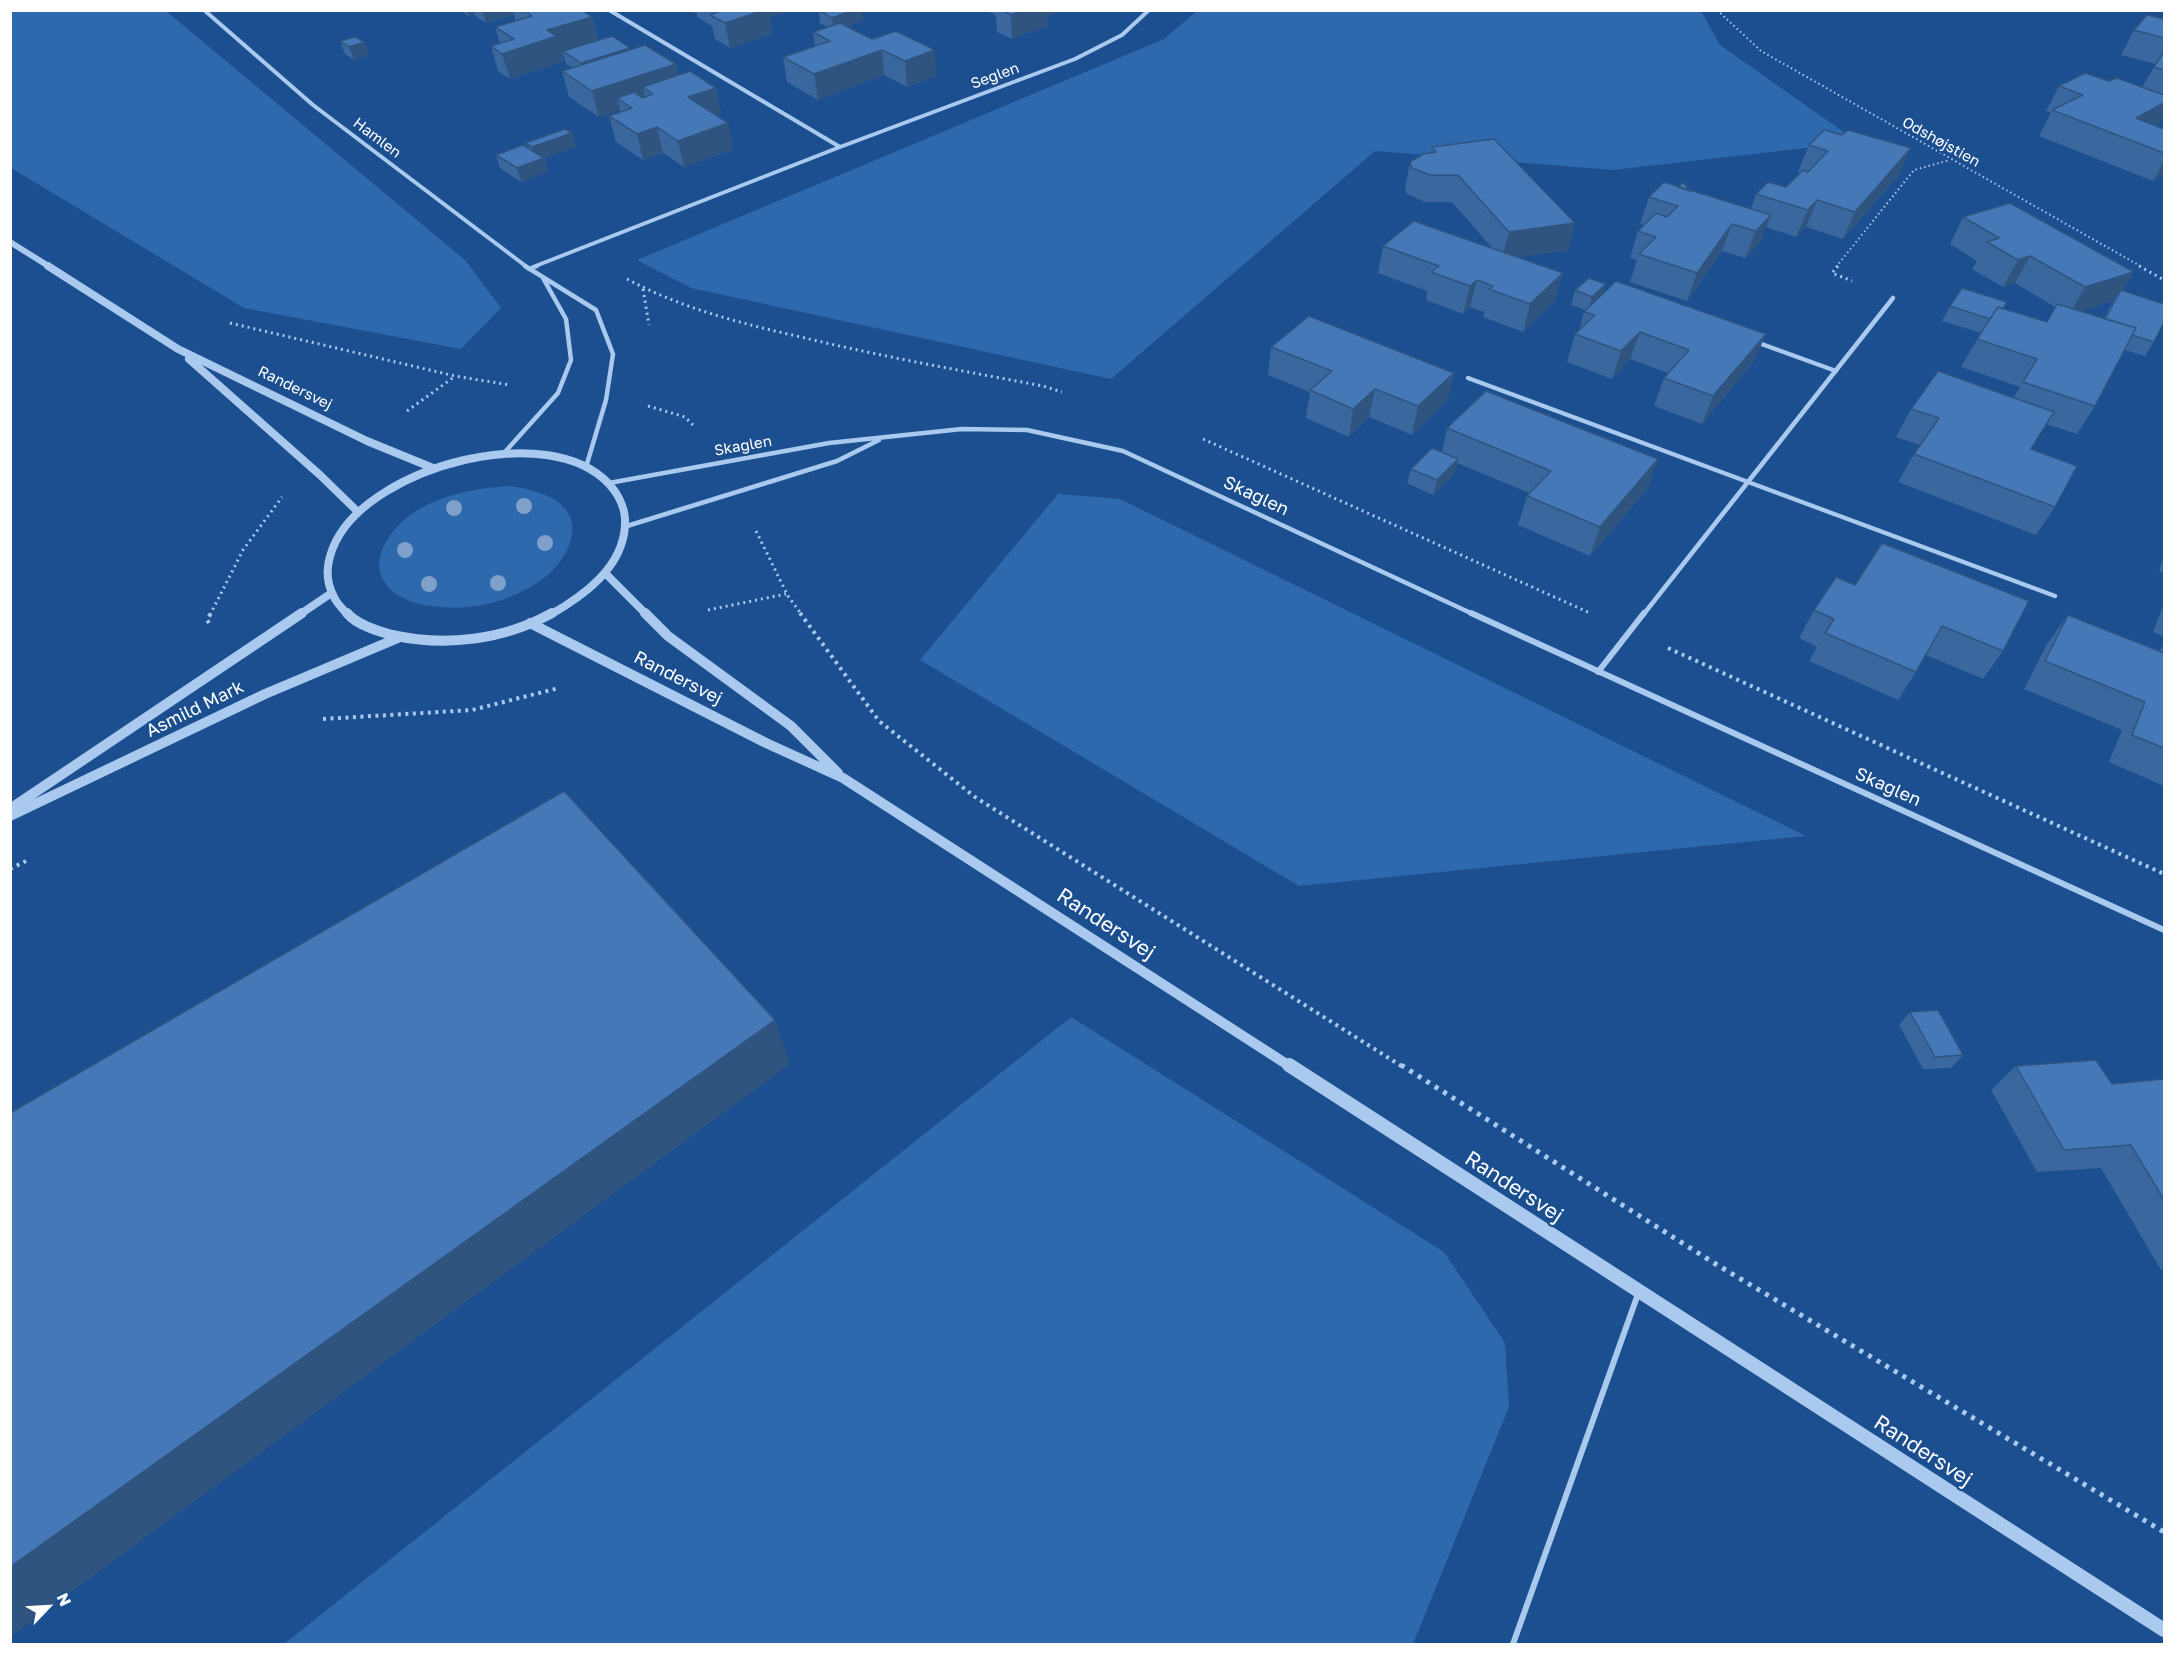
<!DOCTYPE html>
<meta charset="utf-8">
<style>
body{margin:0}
#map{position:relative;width:2175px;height:1655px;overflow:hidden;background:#1b4f8f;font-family:"Golos Text",sans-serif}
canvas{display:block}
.frame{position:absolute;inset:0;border:12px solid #fff;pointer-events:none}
.north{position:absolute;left:18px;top:1577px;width:60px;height:60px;-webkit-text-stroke:4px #1b4f8f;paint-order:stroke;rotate:65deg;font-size:16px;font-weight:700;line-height:24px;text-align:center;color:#fff}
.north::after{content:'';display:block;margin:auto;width:21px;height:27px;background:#fff;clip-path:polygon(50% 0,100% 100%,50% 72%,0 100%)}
</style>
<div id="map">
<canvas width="2175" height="1655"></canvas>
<div class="frame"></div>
<div class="north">N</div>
</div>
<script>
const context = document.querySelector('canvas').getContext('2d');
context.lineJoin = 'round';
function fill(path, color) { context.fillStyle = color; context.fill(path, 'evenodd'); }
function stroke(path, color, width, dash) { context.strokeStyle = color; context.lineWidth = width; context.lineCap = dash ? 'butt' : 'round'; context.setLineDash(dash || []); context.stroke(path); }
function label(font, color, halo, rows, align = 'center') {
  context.font = font + ' "Golos Text",sans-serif'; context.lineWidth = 4.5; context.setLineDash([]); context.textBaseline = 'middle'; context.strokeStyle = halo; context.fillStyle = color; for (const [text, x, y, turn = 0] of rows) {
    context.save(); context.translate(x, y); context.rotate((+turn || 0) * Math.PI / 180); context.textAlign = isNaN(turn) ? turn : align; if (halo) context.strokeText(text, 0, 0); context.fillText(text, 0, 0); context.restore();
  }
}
fill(new Path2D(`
 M10 11H166L465 260 501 308 461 349 244 308 11 168Z
 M1197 11H1701L1720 45 1858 142 1613 170 1375 151 1111 379 691 288 637 260 1164 39Z
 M511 486C527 489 544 492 558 502 587 524 567 560 544 578 517 599 475 611 441 607 427 606 411 604 398 595 357 568 392 523 423 507 451 492 480 488 511 486Z
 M1058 494 1120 499 1806 836 1299 886 920 660Z
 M1071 1017 1444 1252 1505 1343 1509 1407 1413 1644H284Z`), '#2e69ad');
stroke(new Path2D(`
 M1717 10 1761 51 2142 267
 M1836 267 1914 170 1950 160`), '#a9c9ee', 2, [1.5, 3]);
stroke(new Path2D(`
 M1838 266 1832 273 1852 281
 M2139 266 2164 280
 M627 279C683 309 743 324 805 338 884 357 963 371 1043 386L1062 392
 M643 289 649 325
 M230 323 455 376 510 385
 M648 406 685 417 693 425
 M407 411 454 377
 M1203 439 1590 613
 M756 531 788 596 802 615
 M708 610 786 594
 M210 615 243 550 282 497`), '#a9c9ee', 3, [2, 4]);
stroke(new Path2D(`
 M800 613 879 721 975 797 1403 1067
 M209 623 207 620 211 613
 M1668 648 2164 874
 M323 719 472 710 559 688
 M10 869 30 859`), '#a9c9ee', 4, [3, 4.5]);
stroke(new Path2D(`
 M1401 1065 1714 1263 2164 1532`), '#a9c9ee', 5, [4, 6]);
stroke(new Path2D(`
 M1513 1644 1638 1294`), '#a9c9ee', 6);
stroke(new Path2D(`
 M204 10 313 105 527 267
 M609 10 840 147
 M533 267 840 147 1075 59 1122 35 1149 10`), '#a9c9ee', 4);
stroke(new Path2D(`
 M525 266 596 310 613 354 606 400 586 467
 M529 269 537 266
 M1756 342 1836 371
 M1468 378 2055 596
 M504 453 558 393 571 360 566 319 543 278
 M609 483 829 443 962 429 1027 430 1123 451 1475 615
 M627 526 837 461 879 440
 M1643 615 1893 298`), '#a9c9ee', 4.5);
stroke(new Path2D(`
 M1471 613 2164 930
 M1598 672 1644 613`), '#a9c9ee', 6);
stroke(new Path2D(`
 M10 242 50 267`), '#a9c9ee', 6);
stroke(new Path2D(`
 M48 266 178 349 367 441 433 468
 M189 359 320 475 357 511
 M605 573 647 615
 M299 615 330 594
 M348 615C343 609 337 604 334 597 324 579 327 559 336 541 374 466 549 419 609 484 619 495 626 510 625 525 623 568 583 596 550 615`), '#a9c9ee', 8);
stroke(new Path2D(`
 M347 613C357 625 377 631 392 635 445 647 504 640 552 613
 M645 613 668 636 791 726 838 773
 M530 623 766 743 843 778 1291 1067
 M10 809 302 613
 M10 816 265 694 398 638`), '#a9c9ee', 10);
stroke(new Path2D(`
 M1289 1065 2164 1630`), '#a9c9ee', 14);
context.fillStyle = '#7ea0ca';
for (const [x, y] of [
 [524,506],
 [454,508],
 [545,543],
 [405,550],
 [498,583],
 [429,584]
]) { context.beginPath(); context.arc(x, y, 8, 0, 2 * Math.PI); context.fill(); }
fill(new Path2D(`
 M460 10H582L592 17 598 40 676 64 678 75 716 88 721 113 716 115 734 149 684 167 663 153 643 160 616 142 609 116 620 112V110L599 117 569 97 562 71 572 68 566 64 563 53H562L564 61 510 79 498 71 491 46 500 43 495 27 516 21 514 15 486 23 475 16V14L468 16Z
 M692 10H791L769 18 772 34 730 48 715 39 712 26 697 17V14L692 12Z
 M986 10H1064L1047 16 1048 26 1012 39 997 32 996 16Z
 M819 11 863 21 847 26 937 76 907 87 884 75 818 100 787 82 783 57 815 46 813 32 827 27 820 23Z
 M2164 19V114L2158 124 2156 126 2164 129V174L2153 181 2039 136 2051 113 2046 111 2059 86 2109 81 2142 87 2156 64 2121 55 2134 30Z
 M340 41 365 42 369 55 354 60 345 54Z
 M1824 130 1899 175 1843 239 1806 227 1796 237 1766 227 1760 243 1745 258 1722 251 1687 301 1630 282 1637 260 1630 258 1638 231 1644 225 1640 224 1649 197 1751 209 1756 194 1786 187 1801 173 1798 172 1809 145Z
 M572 133 576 147 544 158 548 171 521 182 500 168 496 155 527 147 525 143Z
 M1432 147 1568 250 1517 257 1555 300 1523 332 1483 317 1484 312 1470 307 1463 314 1426 300 1427 291 1378 273 1383 246 1493 249 1452 202H1425L1407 194 1405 188 1410 162 1431 153Z
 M1963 217 2134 272 2122 291 2154 342 2145 356 2125 350 2095 406 2077 434 2046 424 2031 449 2055 507 2036 535 1898 482 1914 454 1920 445 1896 437 1911 409 2013 398 2020 387 1961 367 1981 333 1942 321 1950 306 2004 309 2047 322 2055 307 2015 283 2003 287 1972 269 1977 261 1950 244ZM2114 300 2104 318 2080 311Z
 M1606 284 1603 294 1766 334 1754 361 1702 424 1654 406 1664 378 1668 373 1630 359 1612 379 1567 362 1575 334 1579 331 1584 312 1586 310 1571 305 1575 290Z
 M1271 347 1454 373 1447 401 1412 435 1369 417 1349 437 1306 418 1310 392 1268 375Z
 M1447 428 1648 488 1590 556 1518 525 1527 496 1529 493 1457 463 1454 474 1433 495 1407 483 1411 469 1442 452Z
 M2164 556V574L2159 571Z
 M1836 577 2003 651 1983 679 1926 655 1916 672 1898 700 1809 661 1817 647 1799 638 1814 610Z
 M2164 603V637L2153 632Z
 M2068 615 2159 651 2164 644V786L2109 762 2122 730 2024 689 2047 644Z
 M1910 1012 1963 1055 1951 1068 1923 1069 1899 1025Z
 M2016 1066 2112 1084 2164 1079V1269L2161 1270 2101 1168 2037 1172 1991 1090Z`), '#3a679d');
fill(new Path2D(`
 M467 10H474L475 14 468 16Z
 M482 10H513L514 15 486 23Z
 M750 10H791L769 18 772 34 730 48 725 23Z
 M854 10H862L863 21 833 30 832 18Z
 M1023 10H1064L1047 16 1048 26 1012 39 1011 15Z
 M592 17 599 41 563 51V53H562L564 61 510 79 502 54 547 30Z
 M365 42 369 55 354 60 349 47Z
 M630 48 633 61 584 76 581 63Z
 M882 50 884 75 818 100 814 74Z
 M935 50 937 76 907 87 905 61Z
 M676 64 681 89 653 94 643 87 646 101 617 98 620 110 599 117 592 91Z
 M716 88 721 113 693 123 688 97Z
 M2164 103V114L2158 124 2130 140 2136 118Z
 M728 123 734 149 684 167 678 141Z
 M657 127 663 153 643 160 637 134Z
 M572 133 576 147 544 158 548 171 521 182 517 168 536 161 532 147Z
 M1911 148 1899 175 1843 239 1855 212Z
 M2164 161V174L2153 181Z
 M1817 200 1806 227 1796 237 1808 210Z
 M1771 215 1760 243 1745 258 1756 231Z
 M1575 223 1568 250 1502 259 1509 232Z
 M1732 224 1722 251 1687 301 1697 273Z
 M2030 256 2015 283 2003 287 2018 260Z
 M2134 272 2117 299 2121 290 2114 300 2069 315 2085 287Z
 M1563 273 1555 300 1523 332 1530 304Z
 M1477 280 1470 307 1463 314 1470 286Z
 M1606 284 1602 298 1588 311 1592 297Z
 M1640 332 1630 359 1612 379 1621 351Z
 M1766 334 1754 361 1702 424 1713 396Z
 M1454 373 1447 401 1412 435 1418 406Z
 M1375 389 1369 417 1349 437 1353 409Z
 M1458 459 1454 474 1433 495 1437 480Z
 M1658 459 1648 488 1590 556 1600 527Z
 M775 1020 790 1064 10 1637V1567Z`), '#305480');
const building = new Path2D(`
 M524 10H582L592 17 547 30 557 36 502 54 491 46 514 39 495 27 532 16Z
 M764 10 725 23 710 15 723 10Z
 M819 10H854L832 18Z
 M1002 10H1023L1011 15Z
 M2147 15 2164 19V38L2134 30Z
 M840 23 872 39 896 31 935 50 905 61 882 50 814 74 783 57 830 41 813 32Z
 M612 36 630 48 581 63 563 51Z
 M355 37 365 42 349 47 340 41Z
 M645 45 676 64 592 91 562 71Z
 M2164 52V70L2154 67Z
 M690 71 716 88 688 97 728 123 678 141 657 127 637 134 609 116 632 108 617 98 634 92 642 98 653 94 643 87Z
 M2085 73 2109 81 2117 78 2164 95V103L2136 118 2164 129V153L2052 110 2083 95 2059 86Z
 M565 129 572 133 532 147 525 143Z
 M1824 130 1842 135 1848 130 1911 148 1855 212 1817 200 1808 210 1756 194 1768 182 1786 187 1803 170 1808 172 1828 151 1809 145Z
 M1494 139 1575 223 1509 232 1458 175H1430L1412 168 1410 162 1423 154 1436 152 1432 147Z
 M523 145 544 158 517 168 496 155Z
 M1664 182 1771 215 1756 231 1732 224 1697 273 1639 254 1656 237 1638 231 1656 213 1667 217 1678 206 1649 197Z
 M1683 182 1690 191 1678 187Z
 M2010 203 2134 272 2085 287 2030 256 2018 260 1987 242 1999 238 1963 217Z
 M1414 221 1563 273 1530 304 1489 289 1493 286 1477 280 1470 286 1431 272 1439 266 1383 246Z
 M1589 278 1606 284 1592 297 1575 290Z
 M1616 281 1766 334 1713 396 1664 378 1689 350 1640 332 1621 351 1575 334 1595 315 1584 312Z
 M1962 288 2007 302 2003 309 1998 307 1990 319 1950 306Z
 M2121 290 2164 304V322L2154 342 2132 335 2136 328 2105 319Z
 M2057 304 2136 328 2095 406 2023 382 2037 359 1977 339 1998 307 2047 322Z
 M1309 316 1454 373 1418 406 1375 389 1353 409 1310 390 1332 371 1271 347Z
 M1938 371 2054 412 2031 449 2077 466 2055 507 1914 454 1939 418 1911 409Z
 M1486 391 1658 459 1600 527 1527 496 1551 471 1447 428Z
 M1432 448 1458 459 1437 480 1411 469Z
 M1882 543 2029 601 2003 651 1942 626 1916 672 1825 633 1834 619 1814 610 1836 577 1855 585Z
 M2068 615 2164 653V748L2132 735 2145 702 2045 661Z
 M564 791 775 1020 10 1567V1113Z
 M1938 1010 1963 1055 1935 1057 1910 1012Z
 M2096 1060 2112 1084 2164 1079V1200L2131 1145 2064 1150 2016 1066Z`);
fill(building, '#4478b7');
stroke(building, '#305480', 1.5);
label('15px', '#fff', '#1b4f8f', [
 ["Seglen",995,76,-20],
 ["Hamlen",377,138,37],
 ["Odshøjstien",1941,142,29],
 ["Randersvej",295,388,26],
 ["Skaglen",743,446,-10]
]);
label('18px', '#fff', '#1b4f8f', [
 ["Skaglen",1256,496,25],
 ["Randersvej",678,678,27],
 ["Asmild Mark",195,709,-26],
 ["Skaglen",1888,787,24]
]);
label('21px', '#fff', '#1b4f8f', [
 ["Randersvej",1106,924,33],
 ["Randersvej",1514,1187,33],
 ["Randersvej",1923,1451,33]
]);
</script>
